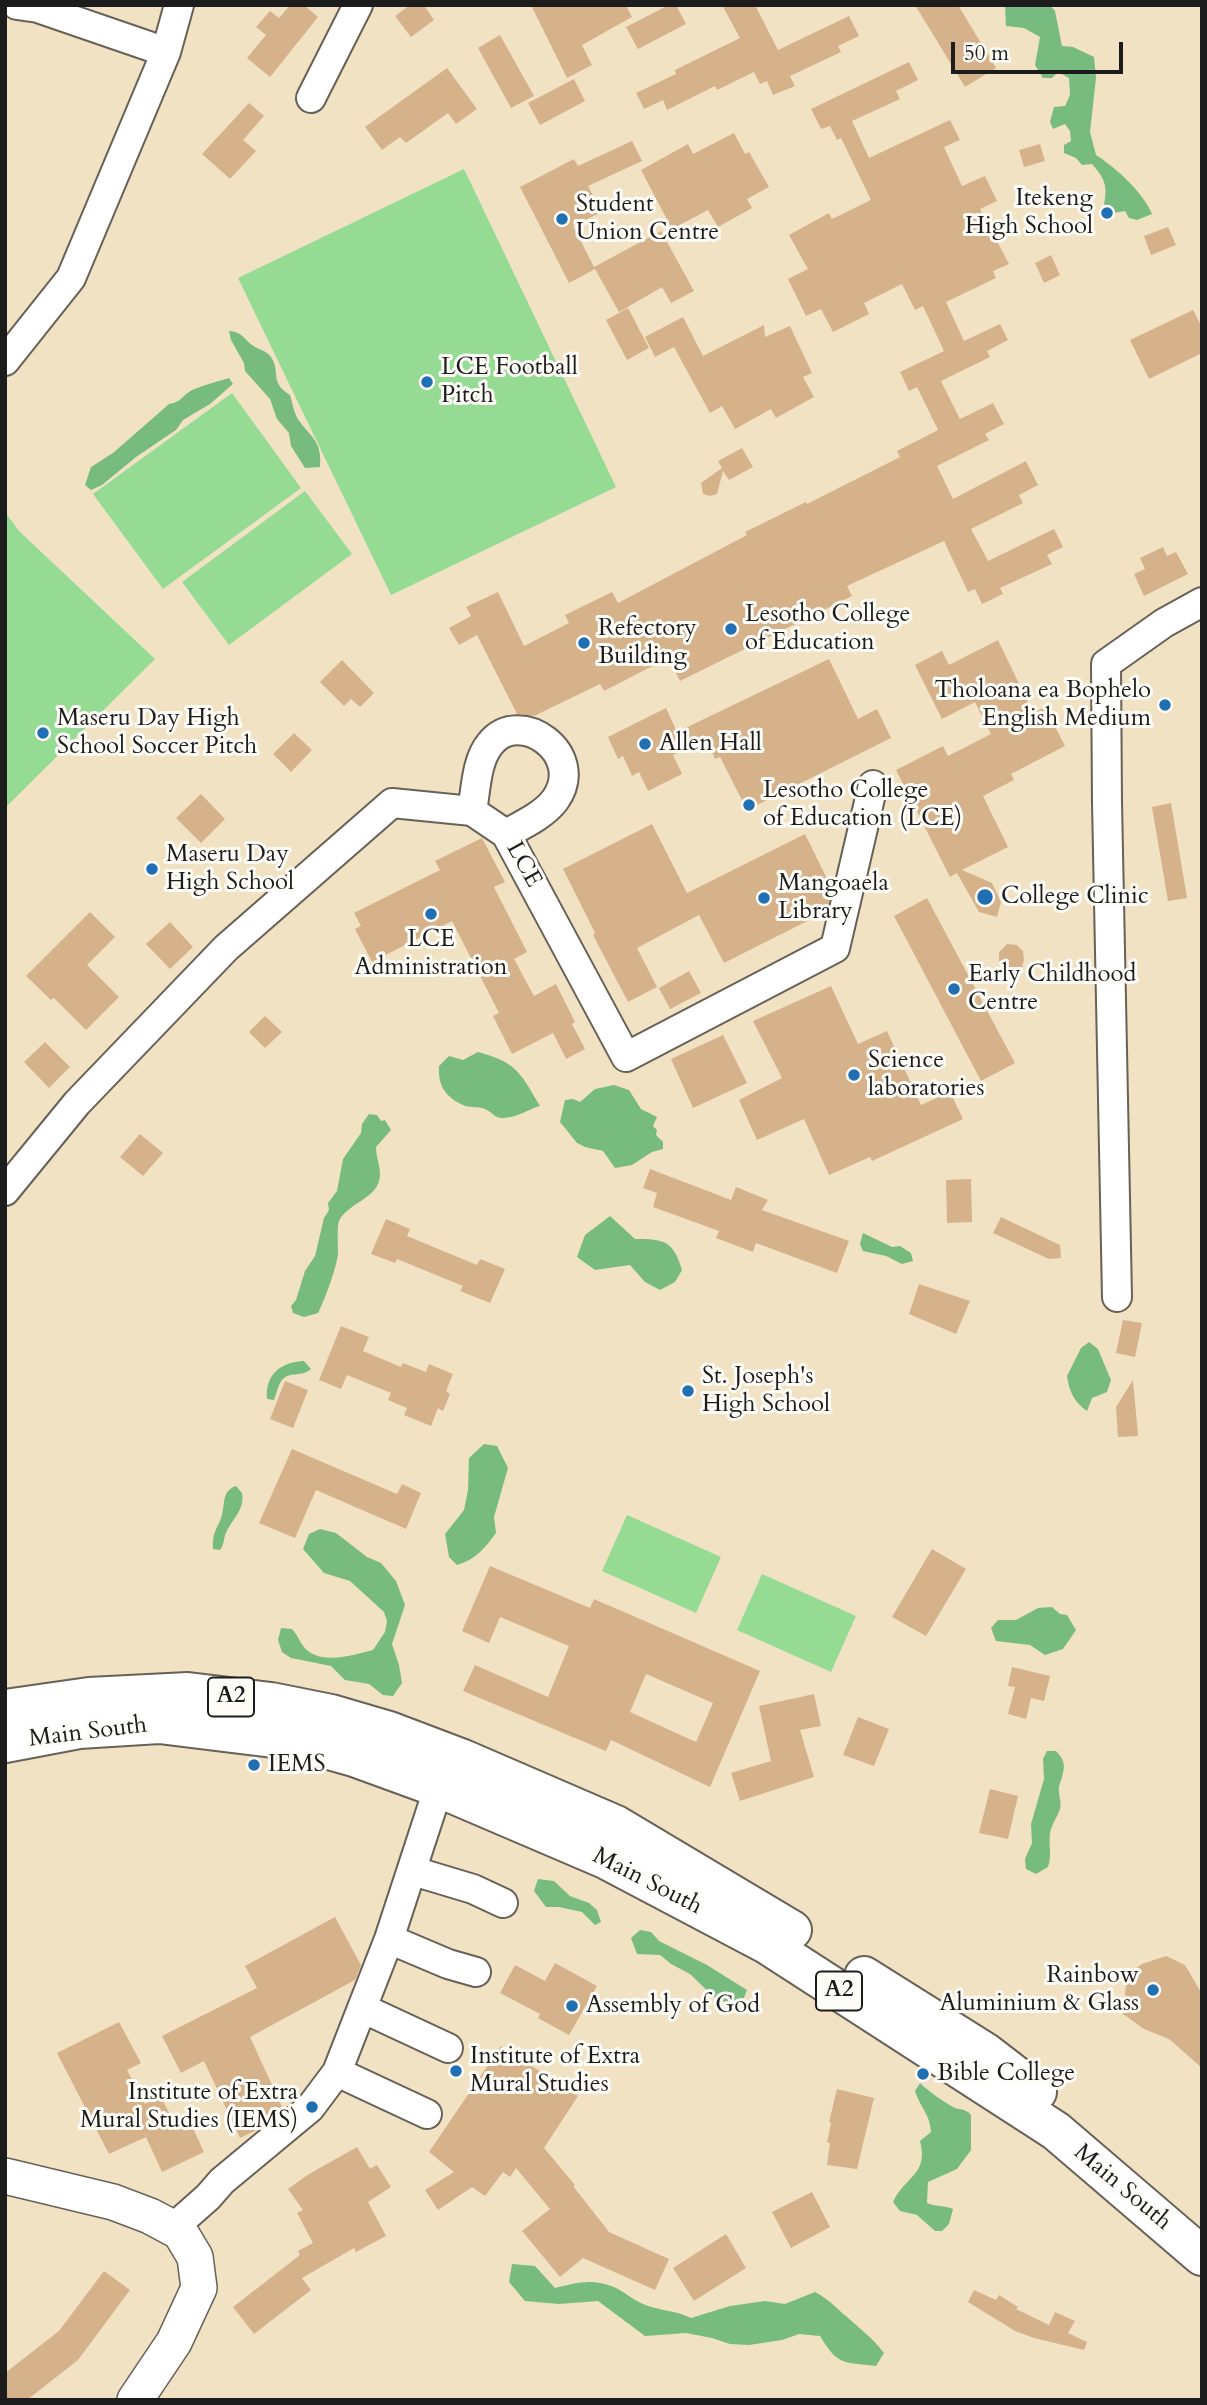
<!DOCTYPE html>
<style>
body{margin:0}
#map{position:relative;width:1207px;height:2405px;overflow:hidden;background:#f1e2c4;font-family:Cardo,serif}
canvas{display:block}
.frame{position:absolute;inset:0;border:7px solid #1c1c1c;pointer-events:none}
.scale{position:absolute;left:951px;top:42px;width:172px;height:32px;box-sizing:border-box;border:4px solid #1c1c1c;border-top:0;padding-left:9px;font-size:21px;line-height:24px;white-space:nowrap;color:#1c1c1c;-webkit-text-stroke:5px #fdfcf7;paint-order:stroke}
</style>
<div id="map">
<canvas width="1207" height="2405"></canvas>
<div class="frame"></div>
<div class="scale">50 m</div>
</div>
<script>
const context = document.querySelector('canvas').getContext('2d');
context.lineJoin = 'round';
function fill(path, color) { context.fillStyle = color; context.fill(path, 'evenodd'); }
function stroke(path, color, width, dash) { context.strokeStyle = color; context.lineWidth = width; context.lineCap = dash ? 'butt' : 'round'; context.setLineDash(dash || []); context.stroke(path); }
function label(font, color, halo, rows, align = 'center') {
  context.font = font + ' Cardo,serif'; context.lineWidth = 6; context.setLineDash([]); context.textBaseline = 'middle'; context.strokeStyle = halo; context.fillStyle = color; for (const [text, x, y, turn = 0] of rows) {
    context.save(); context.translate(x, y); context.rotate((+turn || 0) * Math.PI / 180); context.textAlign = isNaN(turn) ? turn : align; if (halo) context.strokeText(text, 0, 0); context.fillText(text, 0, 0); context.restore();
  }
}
fill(new Path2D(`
 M464 169 616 487 391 595 238 278Z
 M232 393 301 488 163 589 93 494Z
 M305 491 352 554 229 645 182 582Z
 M5 512 19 531 155 659 5 808Z
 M627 1515 721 1557 696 1613 602 1571Z
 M762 1574 856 1616 831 1672 737 1630Z`), '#96db94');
fill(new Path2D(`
 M1005 5H1050L1055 11 1062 46 1073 47 1094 57 1096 78 1090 132 1096 155C1116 168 1143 192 1152 214L1137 220 1129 218 1125 211 1113 213 1104 204C1108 185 1104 178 1092 164L1082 165 1076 158 1064 153V145L1071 141 1070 131 1065 124 1053 129 1050 122 1054 107 1065 106 1070 95 1069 78 1058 72 1052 78H1043L1035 65 1040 37 1024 28 1006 26Z
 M229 331C242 332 243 338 252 345 259 350 266 350 271 357 281 372 269 382 290 395 293 404 294 415 300 422 313 439 322 442 320 467L305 468 291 446 289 433 277 419 270 399 245 371 244 363 231 340Z
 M229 378 233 384 210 404 183 420 176 430 136 457 102 485 91 490 85 485 91 467 113 453 169 404C182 401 179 399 189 392 193 388 223 380 229 378Z
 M478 1052C517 1062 521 1074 540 1106 526 1110 519 1117 504 1118 495 1119 492 1112 485 1109 478 1106 469 1108 463 1105 444 1096 438 1085 439 1066L449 1056 463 1060Z
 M614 1085 629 1090 641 1109 657 1117 653 1126 657 1130 656 1135 663 1142V1149L652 1152 632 1165 615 1168 603 1151 585 1147 577 1143 560 1122 565 1100 573 1099 580 1102 595 1089Z
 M369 1114 377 1115 381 1121 385 1120 391 1130 376 1147C376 1157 380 1165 380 1174 380 1199 348 1202 339 1221 337 1225 338 1246 338 1252 338 1264 324 1302 318 1313L304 1317 293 1313 291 1306 296 1300 305 1271 315 1256 324 1218 329 1210 328 1203 337 1191 343 1159 361 1133 362 1124Z
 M610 1216 635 1239C664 1239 673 1240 682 1270L675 1282 660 1290 645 1282 630 1265 595 1270 577 1257 585 1235Z
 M863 1233 892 1247 900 1246 911 1253 913 1261 902 1264 886 1256 863 1251 860 1244Z
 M1089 1342 1098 1349 1108 1373 1111 1380 1107 1392 1092 1398 1087 1411C1074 1402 1069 1391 1067 1376L1081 1348Z
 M304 1361 311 1369C302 1377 291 1372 284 1378 278 1383 277 1393 274 1400L267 1399C265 1375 280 1362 304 1361Z
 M484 1444 497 1446 508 1468 494 1517 496 1533C485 1548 475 1560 457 1565L449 1557 445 1534 464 1510 468 1490 469 1458Z
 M236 1486 242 1493C245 1510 232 1519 226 1533 223 1539 225 1543 220 1550L213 1549C212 1537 215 1531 220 1521 226 1508 220 1491 236 1486Z
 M320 1529 336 1533 367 1557 381 1563 396 1581 405 1605 392 1644 399 1665 402 1683 393 1696 383 1695 369 1684 345 1680 331 1666 291 1658 282 1652 278 1640 281 1628 292 1629C298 1635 301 1646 308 1651 325 1664 354 1655 373 1650L385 1632 387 1621 384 1612 350 1581 324 1573 303 1549 309 1534Z
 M1052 1607 1060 1614 1067 1615 1076 1630 1063 1649 1045 1655 1030 1645 996 1641 991 1628 998 1620H1016L1038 1608Z
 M1047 1751H1056C1069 1764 1063 1772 1059 1787 1058 1794 1062 1802 1060 1809 1058 1816 1053 1822 1051 1829 1047 1843 1053 1852 1048 1867L1036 1874 1026 1869 1025 1859 1032 1843 1031 1824 1044 1779 1043 1759Z
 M538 1879 554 1881 570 1896 589 1903 597 1910 601 1922 595 1925 582 1912 559 1907H546L534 1891Z
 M640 1930 651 1932 659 1941 707 1965 747 1990 742 2003 725 2002 716 1999 690 1974 671 1964 660 1955 637 1954 631 1938Z
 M920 2083C928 2091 945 2103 955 2108 962 2110 966 2109 971 2115V2150L957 2169 928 2182 927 2203C936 2207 944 2205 953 2209L949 2224 942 2231H935L917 2215 900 2211 893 2202C905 2176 929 2175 920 2141L931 2132C930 2114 921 2109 915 2091Z
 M512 2264 535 2266 555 2288C577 2283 592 2278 614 2287 625 2292 633 2300 643 2304 659 2311 676 2310 691 2318L730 2306 765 2301 785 2304 815 2292C830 2300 835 2307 847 2317 861 2330 872 2337 884 2353L876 2366C843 2362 838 2366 820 2336L799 2334 782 2340 749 2345 730 2344 712 2338 686 2333 645 2336 598 2301 559 2304 525 2301 509 2282Z`), '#78bb7e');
fill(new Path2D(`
 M290 5H304L318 17 270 77 247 58 266 35 256 27 270 11 279 18Z
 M410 5H424L434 20 411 37 395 16Z
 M531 5H626L632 17 582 45 592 65 567 78Z
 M669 5H676L686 24 638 49 626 27Z
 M722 5H755L778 50 849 16 859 36 838 46 841 52 790 76 795 86 773 95 767 81 760 84 754 72 717 90 715 86 667 110 663 100 644 109 636 93 676 74 675 70 740 38Z
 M915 5H958L996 68 965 87Z
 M500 35 534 96 511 108 478 48Z
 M909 62 918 80 896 91 900 99 852 121 869 158 950 120 960 140 944 147 962 186 985 176 997 201 980 209 1009 264 993 271 996 278 946 302 964 341 1000 324 1008 340 987 351 990 357 941 381 960 419 993 403 1004 424 985 434 989 440 937 466 953 499 1026 461 1038 485 1019 495 1023 503 971 529 988 561 1054 529 1063 547 1047 555 1052 564 1000 588 1003 594 982 604 975 589 968 592 944 541 847 586 852 596 680 681 668 658 604 691 600 684 534 716 517 714 477 635 459 645 449 628 471 616 466 607 498 592 524 646 569 623 565 615 612 592 618 603 747 535 745 532 806 502 807 504 900 457 897 451 938 430 917 387 909 391 900 372 944 351 923 306 915 310 902 284 864 303 869 314 833 332 821 309 806 316 788 279 808 269 789 235 829 213 832 219 871 200 841 138 837 140 830 126 821 129 811 109Z
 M447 68 477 109 456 124 448 113 406 143 400 137 382 150 365 127Z
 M574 79 585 101 540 125 528 103Z
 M249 103 264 116 243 140 256 151 230 179 202 154Z
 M734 133 745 154 749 152 769 187 747 199 752 208 718 227 708 210 672 229 641 170 688 144 693 154Z
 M632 141 642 161 588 186 602 212 573 226 594 267 661 231 694 291 671 303 662 287 619 312 595 269 569 283 520 187 574 159 578 166Z
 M1040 144 1045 161 1024 167 1019 150Z
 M1168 227 1176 245 1151 255 1144 236Z
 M1051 255 1060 275 1044 283 1035 263Z
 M628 308 649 348 627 360 606 320Z
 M1193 310 1202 327V353L1149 379 1130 340Z
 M683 317 703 356 764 325 765 337 790 326 812 373 803 377 814 397 776 418 771 409 735 429 722 406 710 413 674 347 655 357 645 337Z
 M742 448 753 467 729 480 723 471 717 494 710 496 703 494 701 483 722 468 718 461Z
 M1163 547 1167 556 1176 552 1188 574 1144 596 1134 574 1145 569 1140 558Z
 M998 640 1033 713 1045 707 1065 746 1011 774 1014 780 983 796 1008 847 962 870 992 883 1001 902 997 917 979 912 957 873 950 877 896 770 943 746 948 756 991 734 975 702 942 719 915 665 942 651 949 665Z
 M829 659 858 719 877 709 891 738 747 810 720 757 715 759 706 739 673 755 682 774 648 791 639 772 632 776 623 756 618 759 608 737 666 708 677 732Z
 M342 660 374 693 360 707 351 699 344 706 320 682Z
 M294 733 312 750 291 772 273 754Z
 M201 794 225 819 201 843 176 818Z
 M1171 803 1187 898 1168 901 1152 807Z
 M652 824 687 893 805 834 832 889 827 911 724 963 699 915 637 948 657 987 628 1002 593 935 595 933 563 869Z
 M482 838 505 882 494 887 527 952 514 959 534 996 556 984 575 1022 572 1024 585 1049 566 1059 553 1033 512 1054 493 1016 499 1013 452 921 372 962 355 929 361 926 354 913 440 870 435 861Z
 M927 898 1015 1063 981 1081 894 916Z
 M90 912 115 937 87 965 119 997 86 1030 54 998 51 1000 26 976Z
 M170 922 193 947 170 969 146 944Z
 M1007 944 1017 945 1023 951 1024 960 1020 974 1005 968 999 961V952Z
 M689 971 701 993 670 1009 659 988Z
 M831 986 858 1044 887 1031 921 1105 950 1092 963 1119 872 1161 870 1157 829 1175 804 1119 757 1140 739 1100 782 1078 753 1021Z
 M265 1016 282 1032 265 1048 249 1032Z
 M723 1035 747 1083 693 1108 671 1059Z
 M45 1042 70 1067 49 1088 24 1062Z
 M140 1134 163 1153 143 1176 120 1157Z
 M650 1169 731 1200 736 1187 768 1200 762 1210 849 1241 837 1273 756 1243 753 1252 716 1238 719 1231 653 1207 657 1193 643 1188Z
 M971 1179 972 1222 947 1223 946 1180Z
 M1001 1217 1060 1245 1061 1258 1049 1259 993 1233Z
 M386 1219 410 1229 407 1236 477 1265 480 1259 505 1269 490 1303 460 1291 463 1286 397 1259 395 1263 371 1254Z
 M919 1284 970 1301 956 1334 909 1314Z
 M1123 1320 1142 1323 1135 1357 1116 1353Z
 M341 1326 369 1337 363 1351 401 1367 403 1363 426 1372 429 1364 453 1374 446 1391 450 1394 443 1411 438 1408 431 1426 404 1415 407 1408 388 1400 391 1393 347 1375 341 1389 319 1380Z
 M1133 1380 1138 1436 1118 1437 1116 1407Z
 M285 1381 308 1390 293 1428 270 1419Z
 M292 1449 397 1494 402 1484 421 1493 406 1529 316 1490 295 1538 259 1523Z
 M932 1549 966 1569 926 1636 892 1617Z
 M490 1566 590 1608 594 1599 760 1671 710 1787 611 1740 606 1751 463 1691 475 1665 548 1697 569 1646 500 1617 489 1643 462 1631ZM646 1674 713 1703 696 1742 630 1712Z
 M1012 1667 1050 1676 1044 1701 1031 1698 1026 1719 1008 1714 1015 1687 1008 1686Z
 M814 1694 821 1726 800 1730 814 1777 740 1801 731 1773 771 1761 759 1706Z
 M858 1717 889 1729 874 1766 843 1755Z
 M990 1789 1018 1796 1008 1839 979 1833Z
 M335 1917 361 1965 355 1980 250 2037 283 2109 257 2130 240 2138 204 2061 181 2073 162 2036 257 1988 245 1966Z
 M1166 1956 1185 1965 1202 1994V2068L1169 2039 1144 2029 1123 2014 1127 1975 1142 1964Z
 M555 1963 597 1986 569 2035 538 2018 540 2014 500 1993 515 1965 545 1981Z
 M119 2022 141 2063 127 2070 145 2104 160 2096 179 2130 191 2124 204 2152 162 2172 146 2137 109 2154 57 2053Z
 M501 2046 578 2096 544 2148 575 2185 573 2186 609 2232 669 2259 655 2290 583 2258 560 2277 522 2231 550 2209 516 2168 510 2177 503 2172 485 2196 472 2187 438 2210 425 2190 454 2172 429 2152Z
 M837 2089 874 2098 857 2169 827 2165 830 2143H827L831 2123 829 2122Z
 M357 2147 370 2169 377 2165 391 2187 368 2202 386 2236 356 2252 354 2248 302 2278 311 2290 254 2334 233 2307 300 2255 298 2251 313 2243 297 2213 303 2210 288 2189 309 2174Z
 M812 2192 830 2227 791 2248 772 2212Z
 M726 2234 746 2268 694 2301 673 2268Z
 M104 2271 130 2290 78 2360 27 2400H5V2373L59 2331Z
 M974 2290 996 2300 999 2295 1018 2307 1016 2309 1049 2325 1055 2312 1075 2321 1068 2333 1087 2342 1084 2350 1034 2338 1015 2331 968 2302Z`), '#d6b28b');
const minor = new Path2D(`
 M17 5 38 8 166 52
 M311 98 358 5
 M5 361 71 278 166 52 179 5
 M472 811C476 790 476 761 490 744 519 706 588 754 555 800 544 815 522 825 506 834
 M5 1191 77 1103 226 948 392 803 472 811 506 834 626 1057 835 948 873 785
 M1117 1297 1107 802 1106 664 1164 623 1202 602
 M413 1871 473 1889 503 1903
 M389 1939 448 1964 476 1972
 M362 2008 448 2048
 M337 2072 427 2114
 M173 2228 208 2197 222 2181 310 2108 337 2072 389 1939 444 1771`);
const major = new Path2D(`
 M5 2176 113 2202 150 2216 180 2232 195 2257 199 2288 174 2342 135 2400`);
const highway = new Path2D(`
 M5 1709 89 1697 188 1692 271 1702 331 1714 389 1731 463 1759 616 1825 792 1930
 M5 1743 79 1729 159 1724 297 1741 354 1757 439 1788 605 1859 768 1945 1056 2131 1202 2256
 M864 1976 985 2052 1037 2092`);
stroke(minor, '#676157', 32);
stroke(major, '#676157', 38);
stroke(highway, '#676157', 42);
stroke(minor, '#fff', 28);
stroke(major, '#fff', 35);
stroke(highway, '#fff', 38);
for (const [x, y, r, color] of [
 [1107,213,7,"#1f6fb2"],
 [562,219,7,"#1f6fb2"],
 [427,382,7,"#1f6fb2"],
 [731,629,7,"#1f6fb2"],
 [584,643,7,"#1f6fb2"],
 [1165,705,7,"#1f6fb2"],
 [43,733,7,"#1f6fb2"],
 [645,744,7,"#1f6fb2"],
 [749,805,7,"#1f6fb2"],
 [152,869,7,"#1f6fb2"],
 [985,897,9,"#1f6fb2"],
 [764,898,7,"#1f6fb2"],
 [431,914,7,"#1f6fb2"],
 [954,989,7,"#1f6fb2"],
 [854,1075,7,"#1f6fb2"],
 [688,1391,7,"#1f6fb2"],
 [254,1765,7,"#1f6fb2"],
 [1153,1990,7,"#1f6fb2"],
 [572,2006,7,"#1f6fb2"],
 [456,2071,7,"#1f6fb2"],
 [923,2074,7,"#1f6fb2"],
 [312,2107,7,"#1f6fb2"]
]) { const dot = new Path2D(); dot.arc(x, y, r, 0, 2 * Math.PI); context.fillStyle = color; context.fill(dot); stroke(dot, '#fdfcf7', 2.5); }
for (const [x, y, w] of [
 [231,1697,46],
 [839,1991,46]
]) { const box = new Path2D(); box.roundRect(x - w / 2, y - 19.5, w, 39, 5); context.fillStyle = '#fdfcf7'; context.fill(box); stroke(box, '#1c1c1c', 2); }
label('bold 23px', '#1c1c1c', null, [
 ["A2",231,1697],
 ["A2",839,1991]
]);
label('24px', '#1c1c1c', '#fdfcf7', [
 ["Itekeng",1093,199,"right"],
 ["High School",1093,227,"right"],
 ["Student",576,205],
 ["Union Centre",576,233],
 ["LCE Football",441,368],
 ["Pitch",441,396],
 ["Lesotho College",745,615],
 ["of Education",745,643],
 ["Refectory",598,629],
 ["Building",598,657],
 ["Tholoana ea Bophelo",1151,691,"right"],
 ["English Medium",1151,719,"right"],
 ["Maseru Day High",57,719],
 ["School Soccer Pitch",57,747],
 ["Allen Hall",659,744],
 ["Lesotho College",763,791],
 ["of Education (LCE)",763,819],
 ["Maseru Day",166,855],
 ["High School",166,883],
 ["Mangoaela",778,884],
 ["Library",778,912],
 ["College Clinic",1001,897],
 ["LCE",431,940,"center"],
 ["Administration",431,968,"center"],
 ["Early Childhood",968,975],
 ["Centre",968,1003],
 ["Science",868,1061],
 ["laboratories",868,1089],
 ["St. Joseph's",702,1377],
 ["High School",702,1405],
 ["IEMS",268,1765],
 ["Rainbow",1139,1976,"right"],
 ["Aluminium & Glass",1139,2004,"right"],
 ["Assembly of God",586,2006],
 ["Institute of Extra",470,2057],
 ["Mural Studies",470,2085],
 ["Bible College",937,2074],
 ["Institute of Extra",298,2093,"right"],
 ["Mural Studies (IEMS)",298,2121,"right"]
], 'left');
label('24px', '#1c1c1c', '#fdfcf7', [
 ["LCE",523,865,61],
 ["Main South",88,1733,-7],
 ["Main South",647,1882,27],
 ["Main South",1122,2188,40]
]);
</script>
